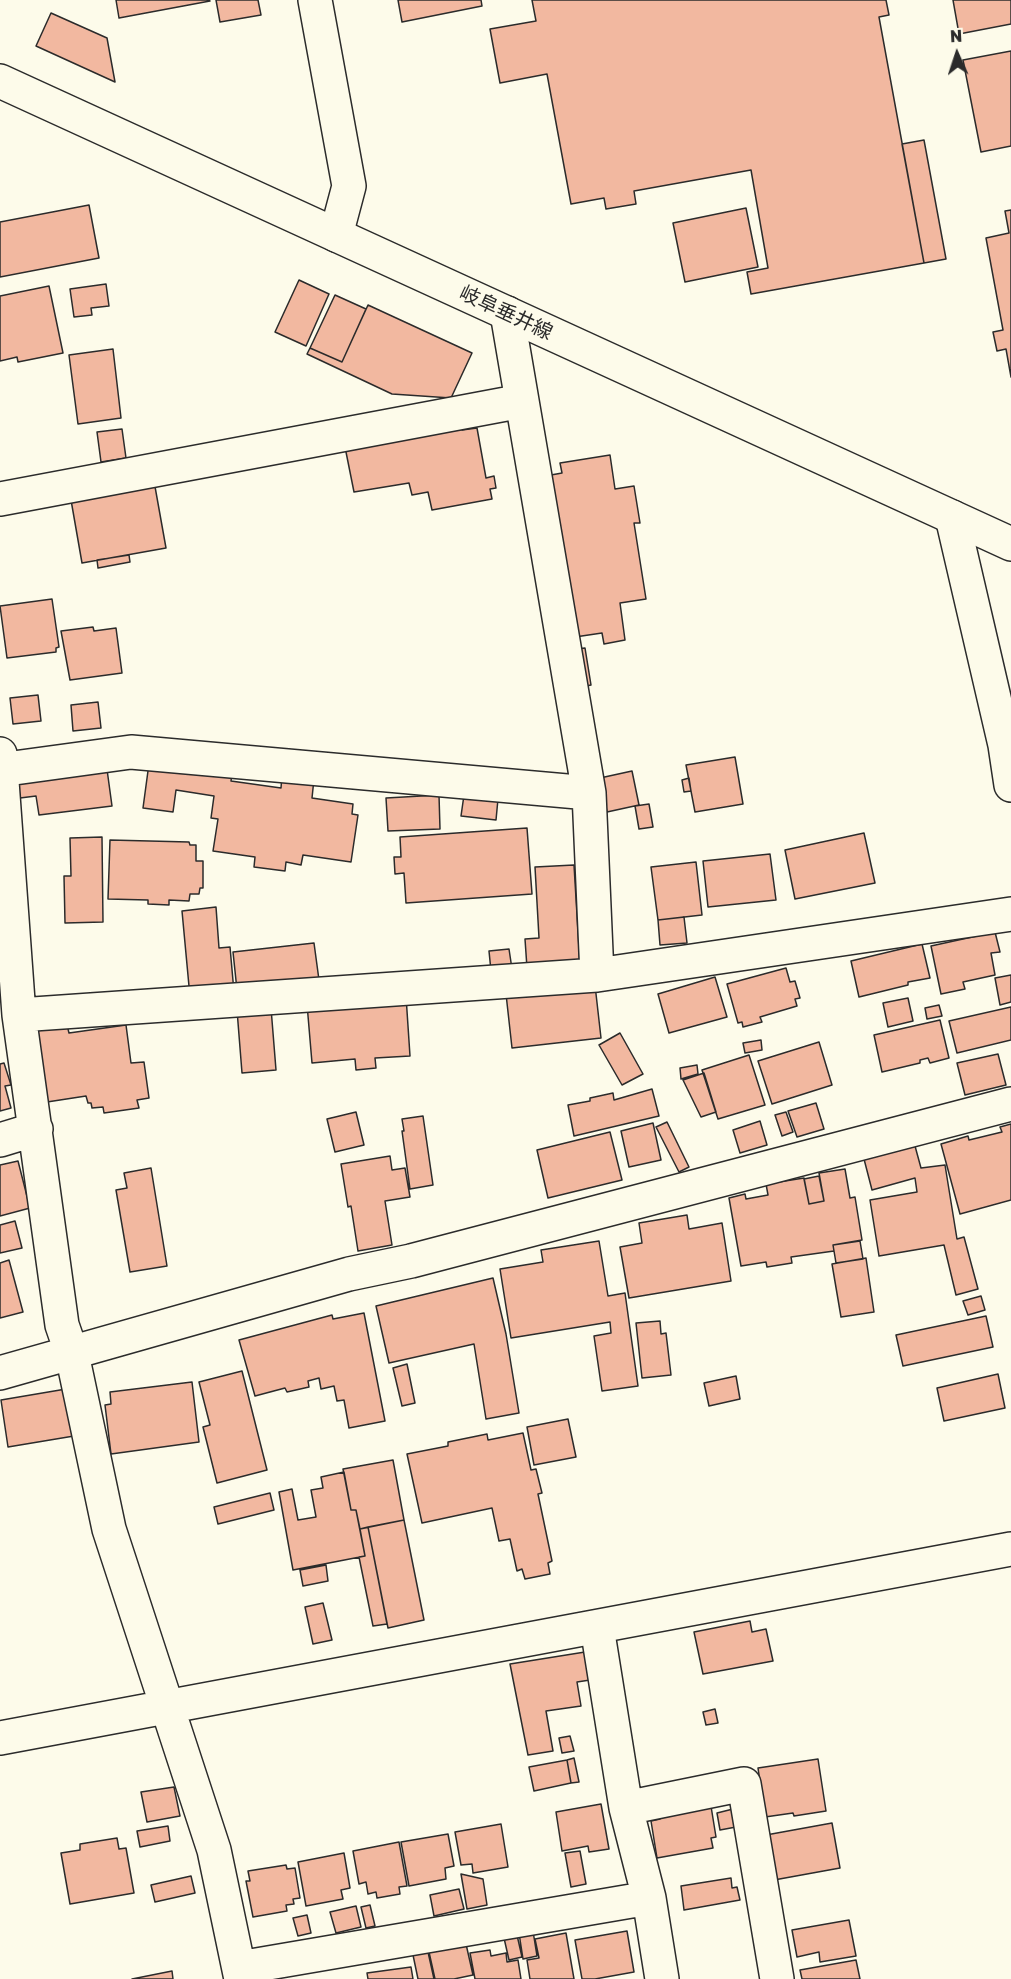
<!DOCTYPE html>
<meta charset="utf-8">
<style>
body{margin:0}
#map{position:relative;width:1011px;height:1979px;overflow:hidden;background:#fdfbea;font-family:"Golos Text",sans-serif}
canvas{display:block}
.north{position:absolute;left:927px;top:24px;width:60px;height:60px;-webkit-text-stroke:4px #fdfbea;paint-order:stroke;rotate:357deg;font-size:16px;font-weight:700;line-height:24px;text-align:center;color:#2b2b2b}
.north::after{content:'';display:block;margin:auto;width:21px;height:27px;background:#2b2b2b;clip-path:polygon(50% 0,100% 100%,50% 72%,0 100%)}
</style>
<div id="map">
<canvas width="1011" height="1979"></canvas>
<div class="north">N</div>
</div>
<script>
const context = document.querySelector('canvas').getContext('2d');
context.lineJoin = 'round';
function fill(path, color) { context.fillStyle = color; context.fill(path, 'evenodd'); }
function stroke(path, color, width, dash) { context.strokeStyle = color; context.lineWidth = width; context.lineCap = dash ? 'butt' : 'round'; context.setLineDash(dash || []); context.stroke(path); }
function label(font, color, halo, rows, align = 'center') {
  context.font = font + ' "Golos Text","Noto Sans JP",sans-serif'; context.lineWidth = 4.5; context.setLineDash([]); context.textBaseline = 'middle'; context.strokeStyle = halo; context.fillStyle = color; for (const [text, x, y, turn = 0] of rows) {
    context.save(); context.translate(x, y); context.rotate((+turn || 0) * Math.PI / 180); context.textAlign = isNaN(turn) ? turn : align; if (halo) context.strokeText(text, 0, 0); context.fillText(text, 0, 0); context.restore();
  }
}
const building = new Path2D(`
 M116 0H209L210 1 119 18Z
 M216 0H258L261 15 220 22Z
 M398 0H481L482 6 402 22Z
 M532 0H886L889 15 879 17 924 263 751 294 747 272 768 268 751 170 634 191 636 204 606 209 604 198 571 204 547 74 500 83 490 29 536 21Z
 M953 0H1011V24L959 34Z
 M51 13 107 38 115 82 36 46Z
 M1011 51V146L981 152 963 60Z
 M924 140 946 259 924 263 902 144Z
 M89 205 99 258 0 277V222Z
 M746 208 758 267 685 282 673 223Z
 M1011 210V377L1006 349 997 351 993 332 1003 330 986 238 1009 233 1005 211Z
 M299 280 329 294 306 346 275 332Z
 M106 284 109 306 91 308 92 315 74 317 70 289Z
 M49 286 63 353 18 362 17 357 0 361V296Z
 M335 295 366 309 342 362 310 348Z
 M368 305 472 353 451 398 392 394 307 354 310 348 342 362Z
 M113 349 121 418 78 424 69 355Z
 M462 425V430L477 428 486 478 494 476 496 488 490 489 492 499 432 510 428 492 412 495 409 483 354 492 345 447Z
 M122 429 126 458 101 462 97 432Z
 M610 455 615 489 634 486 640 523H634L646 599 620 603 625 640 604 644 602 633 575 637 551 475 562 473 560 463Z
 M154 481 166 548 82 563 71 500Z
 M129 555 130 562 98 568 97 560Z
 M52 599 59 647 56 648V652L7 658 0 606Z
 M93 627 94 631 116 628 122 673 70 680 61 631Z
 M585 648 591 685 582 687 576 649Z
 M38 695 41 721 13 724 10 698Z
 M98 702 101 728 73 731 71 705Z
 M150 756 233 767 231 781 281 788 282 775 314 779 312 798 353 804 352 814 358 815 351 862 303 855 301 865 286 862 285 871 254 867 255 857 213 851 218 819 211 818 214 796 176 790 173 812 143 808Z
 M735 757 743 804 695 812 686 765Z
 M106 762 112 806 39 815 36 796 20 798 17 774Z
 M632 771 639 805 607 812 600 778Z
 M689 778 691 791 684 792 682 780Z
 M439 795 440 829 388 831 386 798Z
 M464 795 498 799 496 820 461 816Z
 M649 804 653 827 639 829 635 806Z
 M527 828 532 894 406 903 404 873 395 874 394 857H401L400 837Z
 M864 833 875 883 795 899 785 850Z
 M102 837 103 922 65 923 64 876H71L70 838Z
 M110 840 189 842 190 845H196V861H203V888H200L199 894H190L189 901 169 900V905L148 904V900L108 899Z
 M770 854 776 900 708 907 703 861Z
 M696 862 702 915 658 920 651 867Z
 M574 865 580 965 527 968 525 939 539 938 535 867Z
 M216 907 219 948 230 947 234 992 190 997 182 911Z
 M684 917 687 943 660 945 658 920Z
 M995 932 1000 952 991 953 995 975 963 982 965 989 941 994 931 946Z
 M314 943 319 980 237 990 233 952Z
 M922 944 930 978 908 982V985L859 997 851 961Z
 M509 949 512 969 491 971 489 951Z
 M786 968 790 982 795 981 800 998 795 999 797 1006 760 1017 762 1022 743 1027 742 1022 738 1023 727 984Z
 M1011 975V1002L1000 1005 995 978Z
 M715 977 727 1017 669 1033 658 994Z
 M595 985 601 1038 512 1048 506 994Z
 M406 996 410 1056 375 1058 376 1068 356 1070 355 1059 312 1063 307 1004Z
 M908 998 913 1021 888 1027 883 1003Z
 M939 1005 942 1016 927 1019 925 1008Z
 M1011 1007V1040L957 1053 949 1021Z
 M271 1008 276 1070 242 1073 237 1010Z
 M940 1020 949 1058 930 1063 928 1058 920 1060V1063L882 1072 874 1035Z
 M67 1025 69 1033 126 1025 131 1063 144 1062 149 1098 137 1100 139 1108 104 1113 103 1107 92 1108 91 1103H88L86 1096 47 1102 37 1030Z
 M620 1033 643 1074 622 1085 599 1045Z
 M761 1040 762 1050 745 1053 743 1043Z
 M819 1042 832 1085 772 1104 758 1061Z
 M998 1054 1006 1085 965 1095 957 1063Z
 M749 1055 765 1105 718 1119 702 1070Z
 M4 1063 11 1085 5 1086 11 1108 0 1111V1064Z
 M697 1065 698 1074 681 1079 680 1068Z
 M704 1073 716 1112 701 1117 683 1080Z
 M652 1089 659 1116 574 1136 568 1105 590 1101V1098L613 1093 614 1100Z
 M816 1103 824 1129 797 1137 788 1111Z
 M356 1112 364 1145 335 1152 327 1119Z
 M786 1112 793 1132 782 1136 775 1115Z
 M423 1116 433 1185 410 1189 402 1131H404L402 1119Z
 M760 1121 767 1145 740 1153 733 1130Z
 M667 1122 689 1167 679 1172 656 1127Z
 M653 1123 661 1160 629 1167 621 1131Z
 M1011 1124V1200L960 1214 941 1144 968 1136 969 1140 1002 1132 1000 1127Z
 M610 1132 622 1180 548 1198 537 1150Z
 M915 1146 921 1168 945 1165 957 1239 964 1237 978 1289 956 1295 944 1245 879 1256 870 1200 917 1192 915 1178 872 1190 864 1159Z
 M390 1156 392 1170 405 1168 410 1197 385 1201 392 1245 358 1251 351 1206 348 1207 341 1164Z
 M18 1161 30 1208 0 1216V1165Z
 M151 1168 167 1266 130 1272 116 1190 127 1188 124 1173Z
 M845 1169 850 1198 855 1197 862 1240 833 1245 834 1251 791 1257 792 1263 767 1267 766 1262 741 1266 729 1198 745 1194 746 1199 768 1195 766 1184 804 1178 809 1204 824 1201 819 1173Z
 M819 1176 824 1201 809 1204 804 1179Z
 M687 1215 689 1229 722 1223 731 1281 629 1298 620 1247 642 1243 639 1223Z
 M15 1221 22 1248 0 1253V1225Z
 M599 1241 608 1296 625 1293 638 1386 602 1391 594 1336 611 1333 610 1322 511 1338 500 1269 543 1262 541 1250Z
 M860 1241 863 1259 836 1263 833 1245Z
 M866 1258 874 1312 841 1317 832 1264Z
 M9 1260 23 1312 0 1318V1263Z
 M493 1278 506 1334 519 1413 486 1419 474 1344 389 1363 376 1306Z
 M981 1296 985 1310 968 1315 963 1301Z
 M364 1313 385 1421 349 1428 344 1400 337 1401 334 1386 321 1389 319 1378 308 1381 309 1387 287 1392 285 1388 255 1396 239 1340 332 1315 333 1319Z
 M986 1316 993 1347 903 1366 896 1335Z
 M660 1321 661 1334 666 1333 671 1375 642 1378 636 1323Z
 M407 1364 415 1403 402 1406 393 1368Z
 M242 1371 267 1470 217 1483 203 1427 210 1425 199 1382Z
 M998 1374 1005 1408 944 1421 937 1388Z
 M736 1376 740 1399 709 1406 704 1383Z
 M192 1382 199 1442 111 1454 105 1405 111 1404 110 1392Z
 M66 1389 74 1436 8 1447 1 1400Z
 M568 1419 576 1457 534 1465 527 1427Z
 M523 1433 531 1470 536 1469 542 1493 538 1494 552 1561 548 1563 550 1574 525 1579 522 1569 517 1571 510 1539 499 1541 492 1508 422 1523 407 1454 448 1446V1442L487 1434 488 1440Z
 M393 1460 404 1520 360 1529 356 1510H351L343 1469Z
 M344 1472 351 1510H356L365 1556 293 1570 279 1492 292 1489 298 1520 316 1517 311 1490 323 1488 321 1477Z
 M270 1493 274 1510 218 1524 214 1507Z
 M404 1520 424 1620 388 1628 368 1527Z
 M368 1527 387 1624 373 1626 359 1557 365 1556 360 1529Z
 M326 1565 328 1581 303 1586 300 1570Z
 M323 1603 332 1640 313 1644 305 1607Z
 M750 1621 752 1632 766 1629 773 1661 703 1674 694 1632Z
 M585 1652 590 1680 577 1682 581 1706 546 1711 553 1751 528 1755 510 1664Z
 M715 1709 718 1723 706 1725 703 1712Z
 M570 1736 574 1751 562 1753 559 1738Z
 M574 1758 579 1782 571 1783 567 1760Z
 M818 1759 826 1811 794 1816 793 1813 765 1817 758 1768Z
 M567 1760 571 1783 534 1791 529 1767Z
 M174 1787 180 1816 147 1822 141 1792Z
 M710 1800 716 1837 711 1838 713 1848 657 1858 651 1821 660 1819 658 1809Z
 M601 1804 609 1849 589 1852 588 1846 562 1851 556 1812Z
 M733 1809 736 1827 720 1830 717 1813Z
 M832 1823 840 1868 774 1880 766 1835Z
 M501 1824 508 1867 473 1873 472 1864 461 1865 455 1832Z
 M168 1826 170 1841 140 1847 137 1831Z
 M448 1834 454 1866 445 1868 446 1879 409 1886 401 1842Z
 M117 1838 119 1849 126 1848 134 1893 70 1904 61 1853 80 1850V1844Z
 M399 1842 407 1886 399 1887 400 1894 377 1898 376 1892 368 1894 366 1882 359 1884 353 1851Z
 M580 1851 586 1884 571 1887 565 1853Z
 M344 1853 350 1888 341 1890 343 1899 306 1906 298 1862Z
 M286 1865 287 1869 295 1868 300 1898 293 1899 294 1904 286 1905 287 1911 253 1917 246 1881H250L248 1871Z
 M461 1874 483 1879 487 1905 467 1909Z
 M191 1876 195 1893 155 1902 151 1885Z
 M731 1878 732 1888 737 1887 740 1900 684 1910 681 1886Z
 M459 1889 464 1909 434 1916 430 1895Z
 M370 1905 375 1926 366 1928 361 1907Z
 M356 1906 361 1927 336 1933 330 1912Z
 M307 1915 311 1933 298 1936 293 1918Z
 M849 1920 856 1956 820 1962 819 1952 797 1957 792 1930Z
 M533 1931 537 1956 523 1959 519 1933Z
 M627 1931 634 1972 595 1979H582L575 1940Z
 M566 1933 574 1979H530L527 1960 539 1958 535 1939Z
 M517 1935 522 1957 509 1960 504 1938Z
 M466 1944 473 1975 454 1979H435L429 1952Z
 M490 1950 491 1956 506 1953 507 1962 518 1960 521 1979H475L470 1953Z
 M428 1952 434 1979H418L413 1955Z
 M856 1960 860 1979H802L800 1970Z
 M411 1967 413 1979H368L367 1973Z
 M172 1971 173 1979H132Z`);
fill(building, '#f2b8a0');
stroke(building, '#2b2b2b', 1.5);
const minor = new Path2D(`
 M315 0 349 186 336 235
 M507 313 589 793 597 975
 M0 499 522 401
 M952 517 1005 745 1011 785
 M0 754 19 1015 62 1325 72 1354 109 1529 214 1850 241 1979
 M0 770 131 752 589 793
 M19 1015 597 975 1011 914
 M0 1140 36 1129
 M0 1373 349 1274 411 1261 1011 1104
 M597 1627 626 1808 744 1784 777 1979
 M0 1738 1011 1549
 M649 1898 662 1979
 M239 1968 649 1898 626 1808`);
const major = new Path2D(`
 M0 81 1011 544`);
stroke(minor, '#2b2b2b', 36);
stroke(major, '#2b2b2b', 36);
stroke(minor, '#fdfbea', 33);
stroke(major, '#fdfbea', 33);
label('20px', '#2b2b2b', '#fdfbea', [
 ["岐阜垂井線",506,313,25]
]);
</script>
